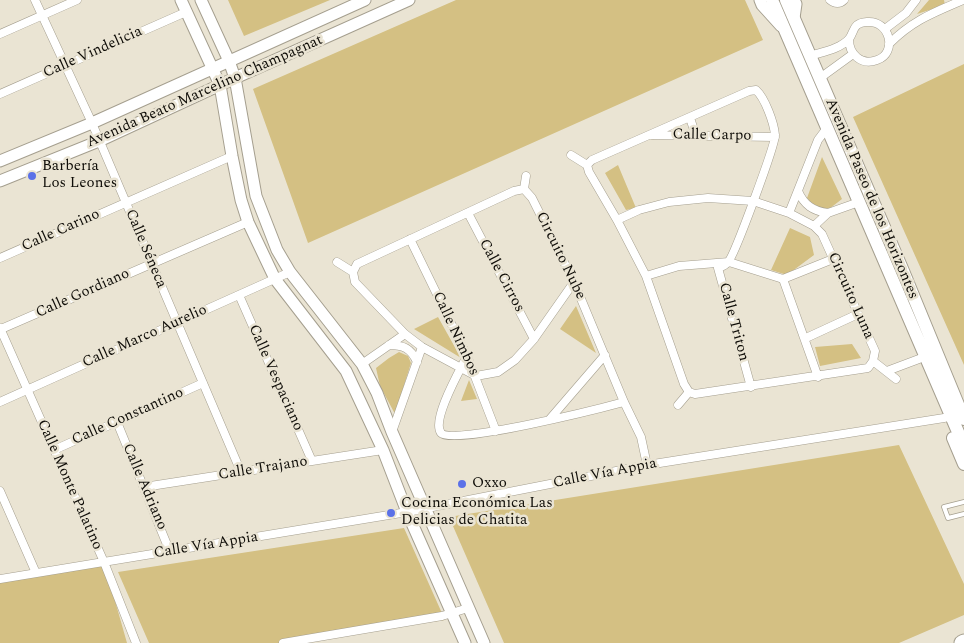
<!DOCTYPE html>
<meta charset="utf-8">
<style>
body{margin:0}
canvas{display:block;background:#eae4d3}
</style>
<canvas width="964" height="643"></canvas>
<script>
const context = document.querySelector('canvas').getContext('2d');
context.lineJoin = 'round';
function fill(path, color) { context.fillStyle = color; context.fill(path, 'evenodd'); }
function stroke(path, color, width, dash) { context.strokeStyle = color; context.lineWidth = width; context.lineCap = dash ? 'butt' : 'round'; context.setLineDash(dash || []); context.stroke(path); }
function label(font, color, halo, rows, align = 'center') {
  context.font = font + ' Spectral,serif'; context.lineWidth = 5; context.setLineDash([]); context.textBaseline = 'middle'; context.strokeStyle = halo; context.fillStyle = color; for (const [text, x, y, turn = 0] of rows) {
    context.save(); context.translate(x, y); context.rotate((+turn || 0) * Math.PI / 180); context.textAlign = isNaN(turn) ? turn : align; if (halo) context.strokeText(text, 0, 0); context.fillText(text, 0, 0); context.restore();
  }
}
fill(new Path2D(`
 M228 0H330L244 36Z
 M456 0H745L763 40 308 243 253 89Z
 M929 0H944L945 5 917 14Z
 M964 64V365L853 117Z
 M822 157 842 199 829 209 816 208 807 198Z
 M618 165 636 208 626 210 605 173Z
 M790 228 810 237 814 255 787 275 771 270Z
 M576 306 596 353 560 329Z
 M438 317 461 358 414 329Z
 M852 344 861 358 820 366 815 347Z
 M399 352 408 356 411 363 395 414 380 386 376 368 389 358Z
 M469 380 477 399 461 401Z
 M899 445 964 584V615L899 643H504L449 517Z
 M404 528 445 620 278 643H149L118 572Z
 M104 562 127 643H0V582Z`), '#d4c083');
const lane = new Path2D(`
 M964 502 944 507 948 518 964 514`);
const street = new Path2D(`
 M35 0 92 123 241 472
 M830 0C835 4 840 4 844 0
 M885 29 906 13 916 0
 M0 34 77 0
 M889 44C913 20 933 13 963 0
 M810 56C822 52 840 49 849 39 855 31 852 23 867 22 890 20 898 53 877 60 861 66 849 54 849 39
 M820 78 853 54
 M0 94 186 12
 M690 118 696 136
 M652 135 775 137
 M571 155 587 165
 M587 165 589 172 617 220 646 276 684 384 689 392 695 394 868 368 873 361 875 351 822 234 814 226 789 213 753 201 708 198 669 202 639 210 617 220
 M587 165 592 160 749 91 756 90C765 98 774 123 775 135 776 143 734 257 728 262 726 265 721 267 718 268L751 387
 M524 189 514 191 357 264 353 272 355 282 405 334 422 347 476 376 498 372 515 360 534 339 574 282
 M524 189 532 198 574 282 624 402 641 437 647 465
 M524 189 526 176
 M798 191C804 205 813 211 828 213
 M468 213 534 339
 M789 213 818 140 827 128
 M814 226 828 213 859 202
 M410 239 467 356 496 431
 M0 258 232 156
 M337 262 353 272
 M646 276 679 266 729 262 783 279
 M783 279 818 377
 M783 279 833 259
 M239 295 312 461
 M0 328 104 562 136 643
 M1 329 248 222
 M806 338 858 314
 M389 345C403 345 411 348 417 362
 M467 356C460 370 431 420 441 433 452 446 602 408 624 402
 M873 361 896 379
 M362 364 405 334
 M887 371 919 359
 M0 402 290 272
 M678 405 689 392
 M549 420 605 355
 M117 422 170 552
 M392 432 422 347
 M54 450 203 383
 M144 487 383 450
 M0 491 36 573
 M0 579 407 512 647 465 944 418
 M283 643 442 616 468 608`);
const secondary = new Path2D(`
 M181 0 220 85 232 156 241 200 248 222 275 279 346 371 383 450 407 512 465 643
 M201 0 229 61 235 78 256 196 277 250 290 272 362 364 377 393 392 432 484 643
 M760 0 762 5 781 26
 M794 18 796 4 794 0
 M0 161 92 123 365 0
 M0 181 99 141 235 78 409 0`);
const primary = new Path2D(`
 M772 0 964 446
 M786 0 903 271 964 419
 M953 438 964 464`);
const highway = new Path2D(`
 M962 643 964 642`);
stroke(lane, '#a59f8f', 5.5);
stroke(street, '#a59f8f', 9);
stroke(secondary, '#a59f8f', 13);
stroke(primary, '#a59f8f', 14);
stroke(highway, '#a59f8f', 17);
stroke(lane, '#fff', 4);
stroke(street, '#fff', 8);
stroke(secondary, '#fff', 11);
stroke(primary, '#fff', 12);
stroke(highway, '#fff', 15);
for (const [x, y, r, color] of [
 [32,176,5,"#5b71e8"],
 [462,484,5,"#5b71e8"],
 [391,513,5,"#5b71e8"]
]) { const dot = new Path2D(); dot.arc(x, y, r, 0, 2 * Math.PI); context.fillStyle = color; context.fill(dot); stroke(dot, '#eae4d3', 2); }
label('15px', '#0e0c07', '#eae4d3', [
 ["Calle Vindelicia",93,53,-24],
 ["Avenida Beato Marcelino Champagnat",205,92,-24],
 ["Calle Carpo",712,136,1],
 ["Avenida Paseo de los Horizontes",871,199,67],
 ["Calle Carino",61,231,-24],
 ["Calle Séneca",145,249,67],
 ["Circuito Nube",560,256,64],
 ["Calle Cirros",501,276,62],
 ["Calle Gordiano",83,294,-24],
 ["Circuito Luna",850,296,66],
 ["Calle Triton",733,322,75],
 ["Calle Nimbos",455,334,65],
 ["Calle Marco Aurelio",145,337,-24],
 ["Calle Vespaciano",275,378,66],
 ["Calle Constantino",128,417,-24],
 ["Calle Trajano",263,469,-9],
 ["Calle Vía Appia",605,474,-11],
 ["Calle Monte Palatino",69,485,66],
 ["Calle Adriano",144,487,67],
 ["Calle Vía Appia",206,546,-9]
]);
label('15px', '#0e0c07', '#eae4d3', [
 ["Barbería",42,167],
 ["Los Leones",42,184],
 ["Oxxo",472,484],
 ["Cocina Económica Las",401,504],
 ["Delicias de Chatita",401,521]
], 'left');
</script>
